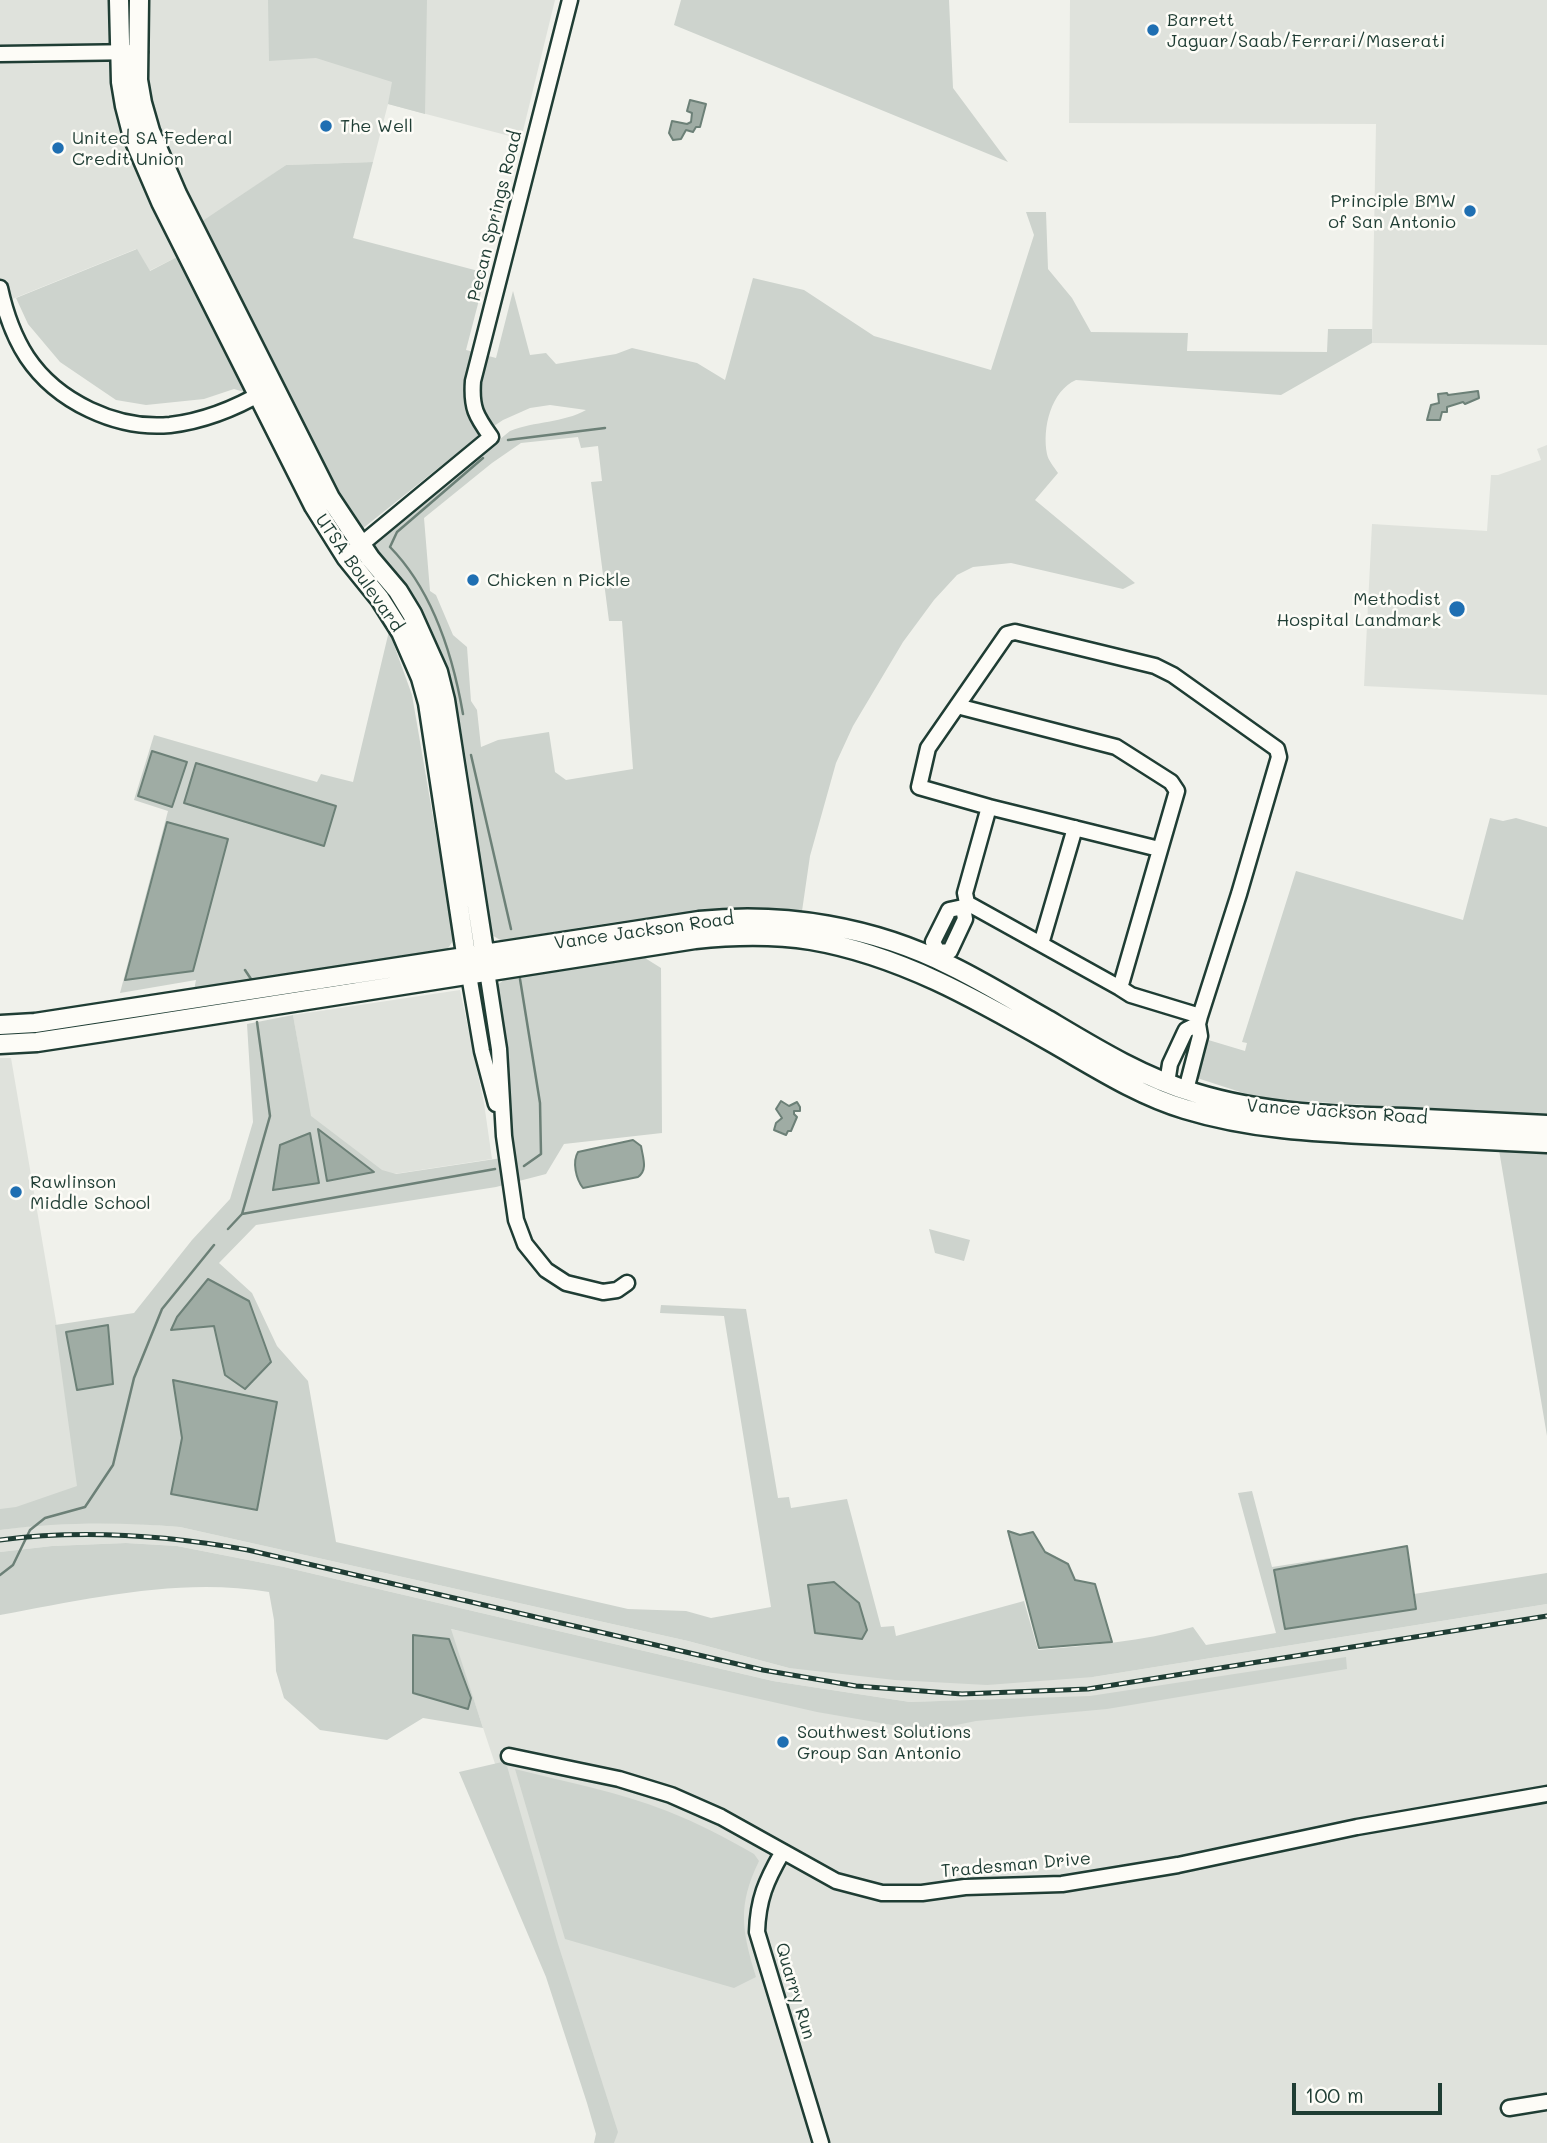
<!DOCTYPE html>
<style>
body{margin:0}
#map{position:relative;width:1547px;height:2143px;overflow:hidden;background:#f0f1eb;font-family:Mali,sans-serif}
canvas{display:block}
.scale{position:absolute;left:1292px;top:2083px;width:150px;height:32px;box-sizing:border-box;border:4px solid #1f3d34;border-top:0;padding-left:9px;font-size:21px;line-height:24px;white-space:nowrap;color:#1f3d34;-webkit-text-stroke:5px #fdfcf7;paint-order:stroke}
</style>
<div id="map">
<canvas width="1547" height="2143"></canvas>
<div class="scale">100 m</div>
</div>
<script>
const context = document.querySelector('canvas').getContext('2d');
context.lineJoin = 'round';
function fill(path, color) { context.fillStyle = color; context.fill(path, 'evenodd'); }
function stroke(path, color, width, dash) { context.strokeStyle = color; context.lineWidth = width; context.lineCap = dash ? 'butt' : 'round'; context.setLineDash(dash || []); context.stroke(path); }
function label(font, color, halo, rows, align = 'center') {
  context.font = font + ' Mali,sans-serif'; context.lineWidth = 5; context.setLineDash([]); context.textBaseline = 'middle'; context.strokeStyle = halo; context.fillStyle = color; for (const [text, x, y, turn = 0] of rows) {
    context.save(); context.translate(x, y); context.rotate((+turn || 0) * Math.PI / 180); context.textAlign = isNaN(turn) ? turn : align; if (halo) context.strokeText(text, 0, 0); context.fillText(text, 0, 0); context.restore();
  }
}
fill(new Path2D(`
 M0 0H555L521 139 388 104 373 162 286 165 171 245 177 257 149 271 136 249 0 304Z
 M1070 0H1547V345L1372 343 1376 124 1069 123Z
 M1547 445V695L1364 686 1372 524 1487 531 1491 475H1498L1541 460 1537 449Z
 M460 990 484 1103 492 1159 322 1185 293 1015Z
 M0 1058H11L86 1497 0 1515Z
 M52 1523H128L180 1527 688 1641 789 1668 1093 1677 1547 1604V2143H598L597 2069 450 1629 926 1723 1082 1697 910 1702 773 1681 284 1567 177 1546 126 1543 52 1546 0 1552V1530Z`), '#dfe2dc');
fill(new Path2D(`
 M268 0H427L425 114 388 104 392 82 316 58 269 61Z
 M681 0H949L953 88 1008 162 674 25Z
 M373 162 353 238 486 273 466 350 496 358 513 291 530 355 546 353 556 364 616 354 632 348 697 363 725 380 753 278 804 290 874 336 991 370 1034 235 1026 212H1046L1048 269 1072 298 1091 332 1188 333 1187 351 1327 352 1328 329H1372V343L1281 395 1076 380C1051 391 1042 428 1047 454 1048 460 1054 467 1058 473L1035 500 1135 583 1123 589 1011 563 973 567 957 575 934 600 903 642 853 726 836 763 810 856 802 911C701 905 602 924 502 941L490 934C483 875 475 817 466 759 461 730 457 699 447 671 431 623 405 581 372 543L510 431C535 421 563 423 586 410L550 405 530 408 503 420 476 438 362 529 357 527 331 487 289 405 234 389 204 399 146 405 116 400 60 362 28 324 16 298 137 249 150 271 177 257 204 220 286 165ZM578 437 581 448 598 446 602 481 591 482 609 621H622L633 769 566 780 555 772 549 732 498 740 481 747 477 710 471 701 467 647 453 635 436 595 430 591 424 518 492 463 521 443Z
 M389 631 412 695 454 939 447 950 194 990 196 980 120 993 168 811 134 800 154 735 317 782 321 774 353 782Z
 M1490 818 1503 821 1516 818 1547 827V1115L1262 1099 1197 1078 1205 1039 1245 1051 1247 1043 1242 1042 1296 871 1463 920Z
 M645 958 661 968 662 1133 564 1144 546 1174 496 1187 256 1225 219 1263 252 1293 277 1346 308 1381 336 1542 628 1609 686 1611 711 1618 771 1607 724 1316 660 1313 661 1305 746 1309 778 1498 789 1497 791 1508 847 1499 881 1627 894 1626 896 1636 1024 1601 1038 1650C1090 1645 1142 1642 1193 1627L1206 1645 1276 1633 1238 1493 1252 1491 1272 1567 1407 1546 1414 1594 1547 1573V1604L1093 1677 987 1685 895 1680 789 1668 688 1641 180 1527C119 1522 61 1522 0 1530V1509L16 1507 77 1486 55 1325 134 1313 192 1240 230 1199 253 1122 247 1024 293 1015 311 1116 382 1170 396 1174 515 1156 496 986 505 979Z
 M1499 1150 1547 1153V1436Z
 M929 1229 970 1240 964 1261 935 1253Z
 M126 1543 177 1546 284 1567 773 1681 910 1702 1090 1696 1346 1657 1347 1669 1107 1709 976 1721 927 1731 817 1712 451 1629 483 1728 423 1718 387 1740 320 1730 284 1698 276 1671 274 1620 269 1592C180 1577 88 1599 0 1615V1552L52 1546Z
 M502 1762 507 1766 558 1944 618 2132 614 2143H594L596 2134 587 2103 546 1977 459 1772Z
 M515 1769C566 1782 619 1792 667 1811 698 1823 726 1838 754 1854L759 1861C737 1906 742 1931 756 1977L734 1988 565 1939Z`), '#cdd3cd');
const water = new Path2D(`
 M690 100 706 104 700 127H696L693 132 686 130 681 139 673 140 669 133 672 121 687 124 691 122 692 113 687 111Z
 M1478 391 1479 398 1465 404 1463 402 1447 407V412H1442L1440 420H1427L1431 405 1439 403 1438 394 1447 393 1448 395Z
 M152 751 187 762 172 807 138 796Z
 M196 763 336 806 324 846 184 803Z
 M167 822 228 839 193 971 125 980Z
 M781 1101 789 1106 797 1102 800 1107V1111H794V1114L797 1117 791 1131H788L786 1135 774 1130 776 1123 782 1118 776 1109Z
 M318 1129 374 1172 327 1181Z
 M310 1133 319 1183 273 1190 280 1145Z
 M633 1140 641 1146C643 1158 648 1170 638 1177L583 1188C576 1179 572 1162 578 1152Z
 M208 1279 249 1301 271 1362 245 1389 225 1375 214 1326 171 1330 177 1317Z
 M108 1325 113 1384 77 1390 66 1332Z
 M173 1380 277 1402 257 1510 171 1494 182 1438Z
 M1008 1531 1020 1535 1033 1532 1045 1552 1068 1564 1075 1580 1095 1584 1112 1642 1039 1648Z
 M1407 1546 1416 1609 1285 1629 1274 1570Z
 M834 1582 859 1603 867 1630 862 1639 815 1633 808 1585Z
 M413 1635 449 1639 471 1698 468 1709 413 1693Z`);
fill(water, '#9faca4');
stroke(water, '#6c8077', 2);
stroke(new Path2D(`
 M508 440 605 428
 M463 714C453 656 432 590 390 547L397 532 483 458
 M471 755 511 929
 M245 970 251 979
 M520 979 540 1103 541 1154 524 1166
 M242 1214 495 1169
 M228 1229 242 1214 270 1116 257 1022
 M0 1575 13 1565 30 1530 45 1518 85 1507 113 1465 134 1378 162 1309 214 1245`), '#6c8077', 2.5);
const minor = new Path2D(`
 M0 54 140 52
 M0 288C5 311 14 337 27 357 57 402 117 430 170 425 204 421 236 408 265 391
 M346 557 491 437C476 416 471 408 473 381L570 0
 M989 807 1159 849
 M967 903 1120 988
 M1041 944 1075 828
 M938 952 950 951 965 919 963 907 967 903 965 893 989 807 919 787 928 748 1007 634 1015 632 1155 666 1173 675 1277 749 1279 757 1239 894 1200 1016 1131 995 1120 988 1177 791 1171 782 1116 747 957 706
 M936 959 938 952 933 942 949 910 963 907
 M487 971 499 1049 504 1136 516 1220 525 1244 546 1270 566 1283 603 1292 617 1290 627 1283
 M469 975 482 1051 496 1104
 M1167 1083 1170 1064 1184 1034 1186 1030 1198 1024
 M1186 1090 1200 1036 1198 1024 1200 1016
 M509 1756 619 1779 671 1795 721 1817 836 1881 882 1893H922L965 1887 1062 1884 1178 1865 1357 1827 1547 1794
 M782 1853C766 1881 758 1899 757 1932L821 2143
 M1509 2108 1547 2102`);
const major = new Path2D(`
 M119 0 121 82 125 106 133 137 161 202 314 506 346 557 380 599 401 632 421 678 428 703 468 967
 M139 0 138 80 142 103 150 131 177 194 330 498 370 558 398 591 412 614 438 672 445 700 486 964
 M0 1025 35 1023 100 1013 699 921C784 912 874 927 951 966 984 982 1016 1002 1048 1020 1095 1048 1142 1077 1195 1093 1263 1114 1333 1116 1404 1118 1452 1120 1499 1123 1547 1125
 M0 1044 37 1042 103 1032 695 939C733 935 773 934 811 940 899 955 976 999 1053 1043 1095 1067 1138 1095 1185 1109 1250 1129 1316 1132 1383 1135 1438 1138 1492 1140 1547 1143`);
stroke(minor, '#1f3d34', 19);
stroke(major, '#1f3d34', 23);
stroke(minor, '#fdfcf7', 14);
stroke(major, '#fdfcf7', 18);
const rail = new Path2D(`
 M0 1540C84 1529 165 1535 248 1550L763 1670 856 1686 962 1694 1088 1689 1547 1616`);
stroke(rail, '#1f3d34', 5);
stroke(rail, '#fdfcf7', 2.5, [8]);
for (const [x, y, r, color] of [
 [1153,30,7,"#1f6fb2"],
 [326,126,7,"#1f6fb2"],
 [58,148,7,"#1f6fb2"],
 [1470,211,7,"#1f6fb2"],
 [473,580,7,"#1f6fb2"],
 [1457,609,9,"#1f6fb2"],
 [16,1192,7,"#1f6fb2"],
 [783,1742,7,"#1f6fb2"]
]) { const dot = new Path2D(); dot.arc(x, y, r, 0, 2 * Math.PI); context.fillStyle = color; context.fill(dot); stroke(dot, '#fdfcf7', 2.5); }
label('18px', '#1f3d34', '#fdfcf7', [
 ["Barrett",1167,20],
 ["Jaguar/Saab/Ferrari/Maserati",1167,41],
 ["The Well",340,126],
 ["United SA Federal",72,138],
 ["Credit Union",72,159],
 ["Principle BMW",1456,201,"right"],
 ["of San Antonio",1456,222,"right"],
 ["Chicken n Pickle",487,580],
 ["Methodist",1441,599,"right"],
 ["Hospital Landmark",1441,620,"right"],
 ["Rawlinson",30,1182],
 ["Middle School",30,1203],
 ["Southwest Solutions",797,1732],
 ["Group San Antonio",797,1753]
], 'left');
label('18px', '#1f3d34', '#fdfcf7', [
 ["Pecan Springs Road",495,216,-76],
 ["UTSA Boulevard",359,573,55],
 ["Vance Jackson Road",644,931,-8],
 ["Vance Jackson Road",1337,1112,4],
 ["Tradesman Drive",1016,1865,-5],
 ["Quarry Run",795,1991,73]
]);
</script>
